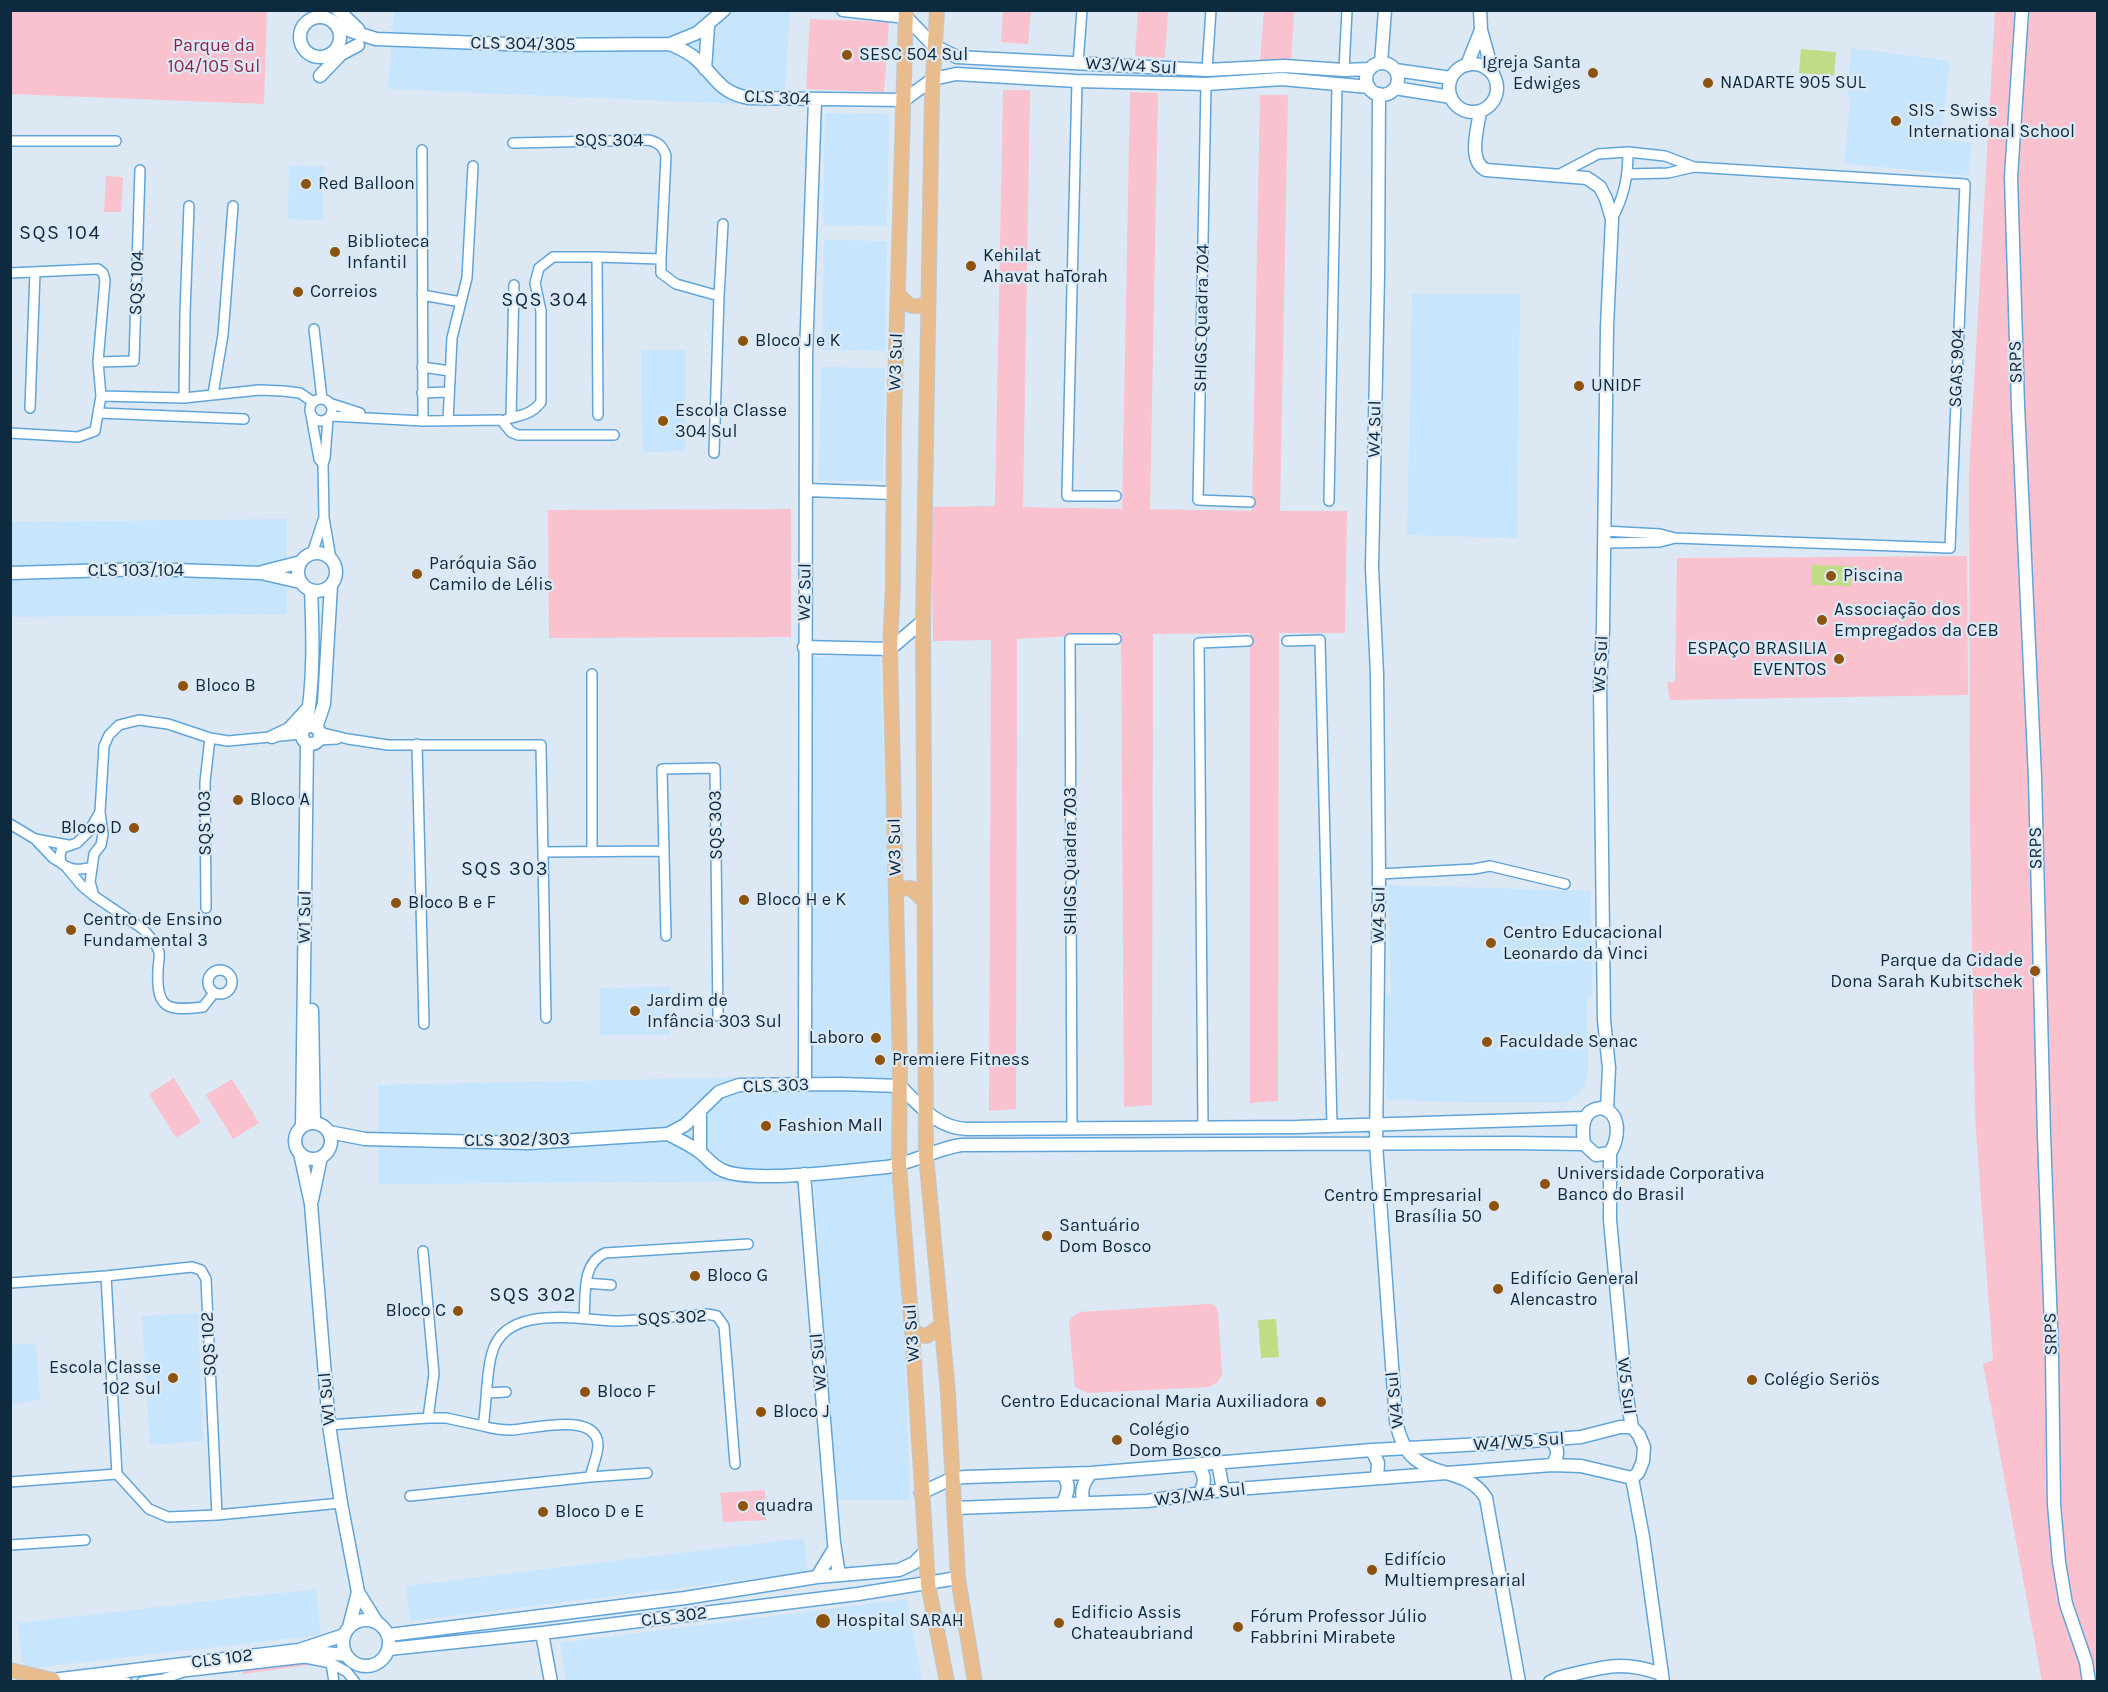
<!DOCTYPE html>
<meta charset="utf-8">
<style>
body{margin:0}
#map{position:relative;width:2108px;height:1692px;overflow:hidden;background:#dce9f4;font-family:Karla,sans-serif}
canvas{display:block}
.frame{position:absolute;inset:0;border:12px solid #0d2a3f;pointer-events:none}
</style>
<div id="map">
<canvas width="2108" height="1692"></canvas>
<div class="frame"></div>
</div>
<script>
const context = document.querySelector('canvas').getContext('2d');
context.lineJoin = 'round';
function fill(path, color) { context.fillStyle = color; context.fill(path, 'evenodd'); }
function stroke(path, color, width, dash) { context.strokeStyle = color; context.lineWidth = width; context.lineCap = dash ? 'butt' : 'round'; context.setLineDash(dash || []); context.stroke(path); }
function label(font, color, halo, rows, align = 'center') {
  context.font = font + ' Karla,sans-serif'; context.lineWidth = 4.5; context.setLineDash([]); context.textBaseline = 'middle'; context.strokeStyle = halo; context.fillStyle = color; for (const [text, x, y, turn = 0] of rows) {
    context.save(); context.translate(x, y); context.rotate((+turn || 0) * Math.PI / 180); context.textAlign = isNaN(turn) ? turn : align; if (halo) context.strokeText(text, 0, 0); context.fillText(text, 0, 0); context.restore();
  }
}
fill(new Path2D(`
 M394 11H790L784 106 388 89Z
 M1851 48 1950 61 1941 139 1972 143 1968 176 1844 163 1850 102 1847 90Z
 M825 113 889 114 887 226 823 225Z
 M289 165 324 166 323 220 288 219Z
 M824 240 887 241 885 351 822 350Z
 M1412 294H1520L1517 538 1407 535Z
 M641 350H685V451L642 452Z
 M821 367 885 368 883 481H819Z
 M287 519V614L11 617 10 522Z
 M880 655 910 1500H836L814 1181 378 1184V1085L812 1076 811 657Z
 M1388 885 1591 891 1592 996H1587L1588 1071 1584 1088 1577 1096 1564 1102H1468L1389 1100 1386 1098 1385 995H1391Z
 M670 987V1035H600V988Z
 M198 1313 203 1441 150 1445 142 1316Z
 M36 1343 40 1400 11 1404V1345Z
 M804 1538 808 1572 410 1621 406 1586Z
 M316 1589 321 1635 23 1669 18 1623Z
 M907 1599 922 1681H566L560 1643Z`), '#c7e5fd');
fill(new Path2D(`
 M10 11H267L264 104 11 94Z
 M1003 11H1031L1028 44 1001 42Z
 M1138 11H1168L1165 58 1135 56Z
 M1264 11H1294L1291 64 1260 62Z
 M1995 11H2097V1681H2042L1983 1364 1993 1360 1975 1118 1970 823 1969 472Z
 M810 19 889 22 884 92 806 89Z
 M1003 90H1030L1023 507 1122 509 1130 92 1158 93 1150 509 1252 511 1260 95H1288L1280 511H1347L1345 633H1279L1278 1101 1250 1103V633L1153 634 1152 1105 1124 1107 1121 633 1017 639 1016 1109 989 1111 991 640 933 641 931 507 995 506Z
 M106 176 123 177 121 212H104Z
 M791 509V637L549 638 548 510Z
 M1967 556 1968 695 1670 700 1667 682H1675L1677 558Z
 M174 1078 201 1122 176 1138 149 1094Z
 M232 1079 259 1123 233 1139 206 1095Z
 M1208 1304 1214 1305 1218 1310 1222 1373C1220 1381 1217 1383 1209 1387L1087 1393 1075 1387 1069 1323 1072 1317 1080 1312Z
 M765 1490 766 1520 723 1522 720 1493Z
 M293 1660 329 1667 309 1665 243 1674 242 1665Z`), '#fac1ce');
fill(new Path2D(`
 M1801 49 1836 52 1834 76 1799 73Z
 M1811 565 1852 566 1851 586 1811 585Z
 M1276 1319 1279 1357 1261 1358 1258 1320Z`), '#c0dc84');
const street = new Path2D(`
 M1078 64 1082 10
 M1207 70 1211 10
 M1344 70 1347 10
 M1077 81 1067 496H1116
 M1206 84 1198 500 1250 502
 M10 141H116
 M513 143 648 140C658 142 663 146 666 156L661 259 597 257
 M422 150 423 421
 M1628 174 1668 173 1694 167
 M1558 175 1598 154 1628 152C1628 177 1624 197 1612 219
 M661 259V273L676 284 719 296 714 453
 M10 273 98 269 103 273 105 280 98 362 101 396 95 431 78 437 10 433
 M422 295 461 302
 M719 296 723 224
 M314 329 322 399
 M98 362 134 361 140 170
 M422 367 450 371
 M422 393 448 392
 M213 394 223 335 233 206
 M101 396 184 398 259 390 283 391 300 393 313 402
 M184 398 185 313 189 206
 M310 410a11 11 0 1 1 22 0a11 11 0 1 1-22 0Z
 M329 403 360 413
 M30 408 35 272
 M99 413 244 419
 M311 415 319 459 323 464
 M331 416 423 421 501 420 511 432 518 435H614
 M511 418C523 415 533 413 541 402V311L535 283 539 268 553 257H597L598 415
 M328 419 325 458 323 464 324 518 331 559
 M507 419 511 418 514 285
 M448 421 452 338 467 278 473 166
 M1329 501 1337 84
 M1604 531 1660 534 1675 538 1950 548 1965 184 1694 167 1665 156 1628 152
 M1604 543 1660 542 1675 538
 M312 554 323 520
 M1287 641 1320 640 1332 1125
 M319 732 348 739 388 745H541L546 1018
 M319 740 337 739
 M417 744 424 1024
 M10 824 35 839 68 845
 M35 839 53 858 61 863
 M543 852 664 851
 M592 852V674
 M92 867C80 870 71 871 61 863L60 855 62 848 77 843 89 831 100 812
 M67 868 82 886 94 896 143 929C148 935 157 944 159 952 160 957 158 965 158 970 156 1010 168 1011 203 1007L214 993
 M1379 874 1474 869 1490 866 1565 884
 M94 896 90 882 94 854 101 845 103 834 100 812 104 746 109 735 119 725 139 720 168 724 210 738
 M206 908 205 782 210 738 228 741 301 734
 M666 936 662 769 715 768 718 1016
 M208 982a12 12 0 1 1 24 0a12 12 0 1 1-24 0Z
 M1203 1128 1199 643 1248 641
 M1072 1130 1070 639H1116
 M423 1251 434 1374 428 1418
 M106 1276 117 1474
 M10 1283 106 1276 192 1267 201 1270 206 1279 217 1515
 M586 1283 611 1285
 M584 1318C586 1295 581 1264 605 1253L748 1244
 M487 1393 506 1392
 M329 1425 428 1418H446L483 1426C487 1404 486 1372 492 1353 506 1302 582 1321 620 1321 649 1320 678 1316 707 1314L717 1316 724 1326 735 1464
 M483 1426C493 1429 501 1430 511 1430 532 1429 597 1411 598 1445 598 1455 592 1468 590 1477
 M10 1482 117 1474 149 1509 168 1517 217 1515 341 1503
 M410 1496 590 1477 647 1473
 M10 1545 85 1540
 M331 1663 334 1682
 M100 1682 113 1680 127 1682
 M142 1682 163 1679 183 1672 305 1658 331 1663 347 1672 355 1682`);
const secondary = new Path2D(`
 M338 10 358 29
 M843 10 906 17 934 46 957 57 1207 70 1284 66 1344 70 1370 69
 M1480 10 1481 30 1493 73
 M2022 10 2011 177 2018 406 2035 777 2044 1135 2052 1355 2054 1504 2059 1562 2066 1604 2086 1662 2089 1682
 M300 37a20 20 0 1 1 40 0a20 20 0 1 1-40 0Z
 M333 22 351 31 376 39 534 45 670 44 697 33 724 10
 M670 44C679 48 688 52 695 58 716 76 717 91 748 98L904 100 933 79 956 74 1077 81 1206 84 1282 79 1369 87
 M1381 63 1385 10
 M1366 79a16 16 0 1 1 32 0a16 16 0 1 1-32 0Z
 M1449 88a24 24 0 1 1 48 0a24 24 0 1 1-48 0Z
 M1467 65 1481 30
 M705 69 708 26
 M1395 70 1451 78
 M320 76 341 54 358 45
 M1395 88 1451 97
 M1379 94 1378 276 1372 568 1377 674 1379 874 1376 1144 1396 1421C1409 1489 1461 1458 1486 1498L1519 1682
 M1480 111C1478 128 1467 161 1486 170L1587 178 1600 187 1606 199 1612 219 1607 327 1603 629 1600 685 1604 1020 1609 1068 1607 1109
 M806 490 893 493
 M298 572a19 19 0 1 1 38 0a19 19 0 1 1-38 0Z
 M262 572 301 562
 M10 573 147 569 261 573 300 582
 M804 647 890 649 923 621
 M302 735a9 9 0 1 1 18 0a9 9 0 1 1-18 0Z
 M306 727C314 682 313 636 311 590
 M316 728 324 704 331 585
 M272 737 289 729 309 707
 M312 1010 314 1123
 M805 1084 806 355 815 100
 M1601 1108C1622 1112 1619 1139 1610 1153L1596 1155 1584 1144C1582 1128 1581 1110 1601 1108Z
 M700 1111V1152
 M295 1141a18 18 0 1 1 36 0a18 18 0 1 1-36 0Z
 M302 1126 307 744
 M329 1132 365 1139 529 1143 668 1134 685 1125 719 1092 739 1085 840 1084 900 1086C919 1105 937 1128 967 1129L1297 1127 1585 1118
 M668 1134C679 1140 691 1145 701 1153 708 1159 713 1166 722 1170 749 1184 853 1170 887 1167 913 1163 935 1149 961 1145L1514 1143 1584 1144
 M300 1153 311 1204 329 1425 341 1503 358 1592 376 1621
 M1610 1153V1220L1626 1392 1632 1427 1639 1435 1644 1447 1643 1461 1638 1473 1632 1478
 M804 1174 834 1543 839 1575
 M312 1200 321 1157
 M1551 1440C1559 1449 1559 1455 1552 1465
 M1372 1450 1378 1463 1377 1478
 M1218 1463 1223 1490
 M1198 1465C1205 1475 1206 1483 1199 1494
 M1062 1474C1071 1484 1068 1493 1062 1504
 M1632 1478 1643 1537 1663 1682
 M921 1493 953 1478 966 1477 1091 1473 1372 1450 1519 1442 1581 1437 1620 1427H1632
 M1084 1503C1080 1491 1083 1483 1091 1473
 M954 1508 1147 1501 1223 1490 1552 1465 1581 1466 1632 1478
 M817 1577 834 1549
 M343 1643a23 23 0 1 1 46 0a23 23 0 1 1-46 0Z
 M349 1627 358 1592
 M542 1633 551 1682
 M389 1635 685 1598 817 1577 899 1570 914 1563 925 1552
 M389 1649 542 1633 858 1594 958 1578
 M303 1651 346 1655
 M44 1681 299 1650 344 1635
 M1550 1682 1558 1678C1599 1668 1620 1659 1661 1674`);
const primary = new Path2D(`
 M906 10 894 420 893 584 890 649 900 1065 899 1165 912 1330 928 1584 947 1682
 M937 10 932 93 923 621 926 1155 948 1393 958 1578 975 1682
 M898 294C909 306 912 310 928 303
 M896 889 911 888 924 901
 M912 1330 921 1335 927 1336 940 1326
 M10 1670 53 1680`);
stroke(street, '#61a4d8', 12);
stroke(secondary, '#61a4d8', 15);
stroke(primary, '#c0c8cd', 16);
stroke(street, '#fff', 9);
stroke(secondary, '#fff', 12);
stroke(primary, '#e9bc8e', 14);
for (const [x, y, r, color] of [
 [847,55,6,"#8d530d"],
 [1593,73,6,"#8d530d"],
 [1708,83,6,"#8d530d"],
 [1896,121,6,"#8d530d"],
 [306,184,6,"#8d530d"],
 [335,252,6,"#8d530d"],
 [971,266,6,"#8d530d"],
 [298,292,6,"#8d530d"],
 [743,341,6,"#8d530d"],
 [1579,386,6,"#8d530d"],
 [663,421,6,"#8d530d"],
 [417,574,6,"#8d530d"],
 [1831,576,6,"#8d530d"],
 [1822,620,6,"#8d530d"],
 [1839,659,6,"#8d530d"],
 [183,686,6,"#8d530d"],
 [238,800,6,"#8d530d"],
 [134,828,6,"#8d530d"],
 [744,900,6,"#8d530d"],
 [396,903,6,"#8d530d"],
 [71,930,6,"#8d530d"],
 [1491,943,6,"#8d530d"],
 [2035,971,6,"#8d530d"],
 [635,1011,6,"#8d530d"],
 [876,1038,6,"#8d530d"],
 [1487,1042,6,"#8d530d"],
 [880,1060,6,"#8d530d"],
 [766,1126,6,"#8d530d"],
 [1545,1184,6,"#8d530d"],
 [1494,1206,6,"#8d530d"],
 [1047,1236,6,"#8d530d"],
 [695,1276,6,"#8d530d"],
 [1498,1289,6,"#8d530d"],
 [458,1311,6,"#8d530d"],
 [173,1378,6,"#8d530d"],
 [1752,1380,6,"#8d530d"],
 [585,1392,6,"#8d530d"],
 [1321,1402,6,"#8d530d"],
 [761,1412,6,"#8d530d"],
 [1117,1440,6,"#8d530d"],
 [743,1506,6,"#8d530d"],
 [543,1512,6,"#8d530d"],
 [1372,1570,6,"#8d530d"],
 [823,1621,8,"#8d530d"],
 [1059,1623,6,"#8d530d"],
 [1238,1627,6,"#8d530d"]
]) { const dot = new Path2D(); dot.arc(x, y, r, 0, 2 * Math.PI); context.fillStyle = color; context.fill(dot); stroke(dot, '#dce9f4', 2); }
label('18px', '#0d2a3f', '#dce9f4', [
 ["CLS 304/305",523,44,1],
 ["W3/W4 Sul",1131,66,3],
 ["CLS 304",777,98,3],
 ["SQS 304",609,141],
 ["SQS 104",137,283,-88],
 ["SHIGS Quadra 704",1202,318,-89],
 ["W3 Sul",896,362,-88],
 ["SRPS",2016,362,-92],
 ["SGAS 904",1957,368,-88],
 ["W4 Sul",1375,429,-89],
 ["CLS 103/104",136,571],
 ["W2 Sul",805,592,-89],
 ["W5 Sul",1601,664,-87],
 ["SQS 103",205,823,-91],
 ["SQS 303",716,825,-91],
 ["W3 Sul",895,847,-91],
 ["SRPS",2036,848,-91],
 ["SHIGS Quadra 703",1071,861,-90],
 ["W4 Sul",1379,915,-89],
 ["W1 Sul",305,917,-89],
 ["CLS 303",776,1086,-2],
 ["CLS 302/303",517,1140,-1],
 ["SQS 302",672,1318,-3],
 ["W3 Sul",912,1333,-94],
 ["SRPS",2051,1334,-92],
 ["SQS 102",209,1344,-93],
 ["W2 Sul",819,1362,-95],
 ["W5 Sul",1626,1386,83],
 ["W1 Sul",327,1399,-95],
 ["W4 Sul",1395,1400,-96],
 ["W4/W5 Sul",1519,1442,-4],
 ["W3/W4 Sul",1200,1495,-7],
 ["CLS 302",674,1617,-7],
 ["CLS 102",222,1659,-7]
]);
label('18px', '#90224a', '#dce9f4', [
 ["Parque da",214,46],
 ["104/105 Sul",214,67]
]);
label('18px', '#0d2a3f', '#dce9f4', [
 ["SESC 504 Sul",859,55],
 ["Igreja Santa",1581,63,"right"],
 ["Edwiges",1581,84,"right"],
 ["NADARTE 905 SUL",1720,83],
 ["SIS - Swiss",1908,111],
 ["International School",1908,132],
 ["Red Balloon",318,184],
 ["Biblioteca",347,242],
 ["Infantil",347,263],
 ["Kehilat",983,256],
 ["Ahavat haTorah",983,277],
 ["Correios",310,292],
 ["Bloco J e K",755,341],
 ["UNIDF",1591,386],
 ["Escola Classe",675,411],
 ["304 Sul",675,432],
 ["Paróquia São",429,564],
 ["Camilo de Lélis",429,585],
 ["Piscina",1843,576],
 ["Associação dos",1834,610],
 ["Empregados da CEB",1834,631],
 ["ESPAÇO BRASILIA",1827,649,"right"],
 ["EVENTOS",1827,670,"right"],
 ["Bloco B",195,686],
 ["Bloco A",250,800],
 ["Bloco D",122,828,"right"],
 ["Bloco H e K",756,900],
 ["Bloco B e F",408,903],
 ["Centro de Ensino",83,920],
 ["Fundamental 3",83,941],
 ["Centro Educacional",1503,933],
 ["Leonardo da Vinci",1503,954],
 ["Parque da Cidade",2023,961,"right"],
 ["Dona Sarah Kubitschek",2023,982,"right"],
 ["Jardim de",647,1001],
 ["Infância 303 Sul",647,1022],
 ["Laboro",864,1038,"right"],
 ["Faculdade Senac",1499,1042],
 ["Premiere Fitness",892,1060],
 ["Fashion Mall",778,1126],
 ["Universidade Corporativa",1557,1174],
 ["Banco do Brasil",1557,1195],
 ["Centro Empresarial",1482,1196,"right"],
 ["Brasília 50",1482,1217,"right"],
 ["Santuário",1059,1226],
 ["Dom Bosco",1059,1247],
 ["Bloco G",707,1276],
 ["Edifício General",1510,1279],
 ["Alencastro",1510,1300],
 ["Bloco C",446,1311,"right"],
 ["Escola Classe",161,1368,"right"],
 ["102 Sul",161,1389,"right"],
 ["Colégio Seriös",1764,1380],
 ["Bloco F",597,1392],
 ["Centro Educacional Maria Auxiliadora",1309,1402,"right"],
 ["Bloco J",773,1412],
 ["Colégio",1129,1430],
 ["Dom Bosco",1129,1451],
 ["quadra",755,1506],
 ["Bloco D e E",555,1512],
 ["Edifício",1384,1560],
 ["Multiempresarial",1384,1581],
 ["Edificio Assis",1071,1613],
 ["Chateaubriand",1071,1634],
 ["Fórum Professor Júlio",1250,1617],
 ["Fabbrini Mirabete",1250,1638],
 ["Hospital SARAH",836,1621]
], 'left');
context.letterSpacing = '1.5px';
label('20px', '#0d2a3f', '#dce9f4', [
 ["SQS 104",60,233],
 ["SQS 304",545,300],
 ["SQS 303",505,869],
 ["SQS 302",533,1295]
]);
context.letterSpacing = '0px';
</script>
